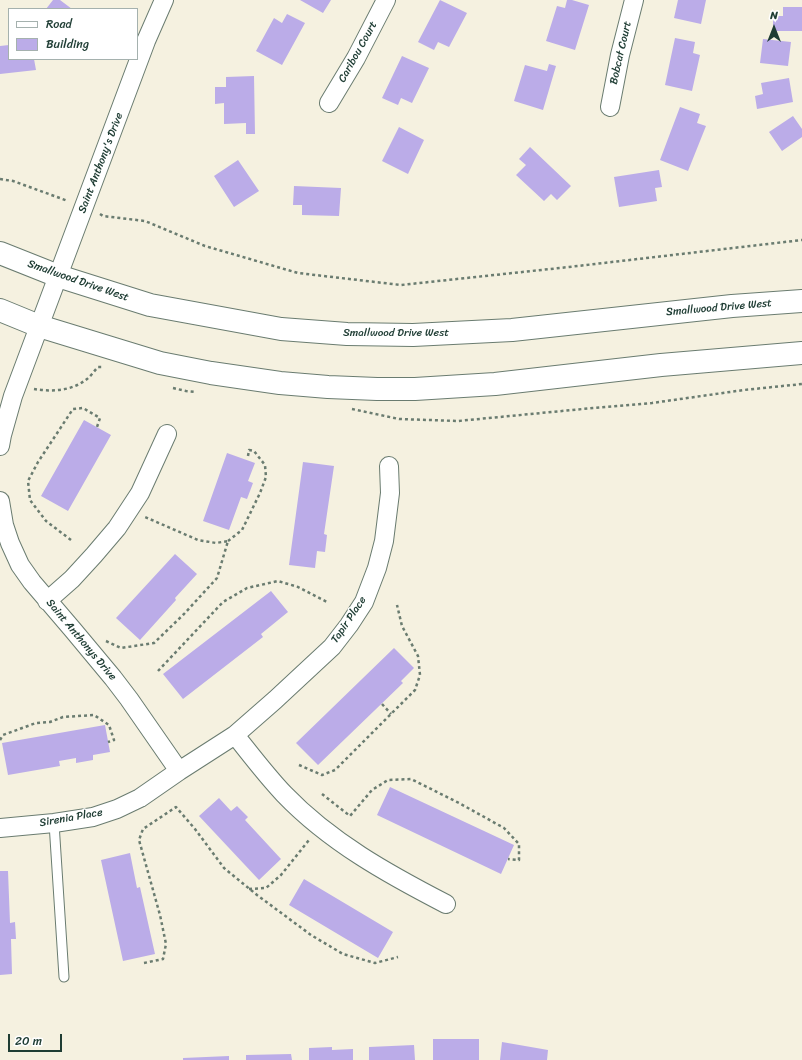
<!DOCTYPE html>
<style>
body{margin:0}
#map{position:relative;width:802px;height:1060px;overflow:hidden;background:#f5f1e0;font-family:Sriracha,sans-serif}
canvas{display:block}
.legend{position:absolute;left:8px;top:8px;width:130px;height:52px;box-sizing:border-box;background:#fff;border:1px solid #a5b1ae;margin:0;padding:5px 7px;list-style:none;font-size:12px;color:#1f3d34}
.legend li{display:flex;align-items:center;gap:8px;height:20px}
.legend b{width:20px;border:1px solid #a5b1ae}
.north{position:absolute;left:754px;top:8px;width:40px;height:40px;-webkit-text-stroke:3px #fff;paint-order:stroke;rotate:0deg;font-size:11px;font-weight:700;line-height:16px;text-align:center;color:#1f3d34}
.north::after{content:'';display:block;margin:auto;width:14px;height:18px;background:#1f3d34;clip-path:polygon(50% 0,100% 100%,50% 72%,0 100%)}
.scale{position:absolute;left:8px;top:1034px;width:54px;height:18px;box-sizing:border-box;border:2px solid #1f3d34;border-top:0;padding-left:5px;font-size:12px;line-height:14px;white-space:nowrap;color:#1f3d34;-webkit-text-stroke:3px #fff;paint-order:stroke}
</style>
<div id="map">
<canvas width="802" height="1060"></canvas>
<ul class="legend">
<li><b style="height:5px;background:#fff"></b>Road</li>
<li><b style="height:11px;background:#bbace8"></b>Building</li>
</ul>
<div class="north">N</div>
<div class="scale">20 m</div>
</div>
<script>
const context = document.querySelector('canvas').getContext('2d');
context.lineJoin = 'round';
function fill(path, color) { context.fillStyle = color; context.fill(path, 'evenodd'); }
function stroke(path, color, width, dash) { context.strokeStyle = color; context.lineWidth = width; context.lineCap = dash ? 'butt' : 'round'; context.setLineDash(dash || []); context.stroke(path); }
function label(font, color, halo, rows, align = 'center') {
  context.font = font + ' Sriracha,sans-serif'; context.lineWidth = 3; context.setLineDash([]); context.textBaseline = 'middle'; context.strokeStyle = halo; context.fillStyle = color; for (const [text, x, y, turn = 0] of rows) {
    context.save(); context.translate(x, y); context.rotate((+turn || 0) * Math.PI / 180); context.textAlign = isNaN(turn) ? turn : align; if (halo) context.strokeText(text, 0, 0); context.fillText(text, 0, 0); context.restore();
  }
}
fill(new Path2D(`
 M53 0H60L72 9H46Z
 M300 0H331L323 13Z
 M440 0 467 13 449 47 438 42 434 50 418 42Z
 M567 0H572L589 5 575 50 546 41 557 6 565 8Z
 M678 0H706L701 24 674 18Z
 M783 7H802V31H773V16H783Z
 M287 14 305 23 282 65 256 51 274 18 282 23Z
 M675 38 695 42 693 53 700 55 692 91 665 85Z
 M763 39 791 42 788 66 760 63Z
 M9 45V59H34L36 70 0 74V46Z
 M402 56 429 68 412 103 401 98 398 105 382 98Z
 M549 64 556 66 543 110 514 101 525 65 547 71Z
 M254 76 255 134H246V123L224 124V103L215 104V87H226V77Z
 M789 78 793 102 757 109 755 96 763 94 761 83Z
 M680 107 700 114 697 123 706 126 688 171 660 160Z
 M793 116 802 129V137L782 151 769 132Z
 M399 127 424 140 408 174 382 161Z
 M530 147 571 186 557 200 551 194 544 201 516 175 526 165 519 159Z
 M238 160 259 191 234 207 214 176Z
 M659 170 662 187 655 188 657 201 619 207 614 177Z
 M294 186 341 188 339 216 302 215V205H293Z
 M84 420 111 435 68 511 41 496Z
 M227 453 255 463 248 481 253 483 247 499 241 497 229 530 203 521Z
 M303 462 334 466 324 534 327 535 325 552 317 551 315 568 289 565Z
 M175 554 197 574 175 598 176 600 140 640 116 618Z
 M271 591 288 612 261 634 263 637 183 699 163 674Z
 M394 648 414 668 401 681 403 683 318 765 296 743Z
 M105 725 110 752 93 755V760L76 763V758L59 761 60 766 8 775 2 743Z
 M390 787 514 845 501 874 377 815Z
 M219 798 231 811 237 806 248 817 245 820 281 859 259 880 199 816Z
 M130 853 137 888 140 887 155 954 123 961 101 860Z
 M0 871H8L10 923 15 922 16 939H11L12 974 0 975Z
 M304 879 393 932 378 958 289 905Z
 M433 1039H479V1060H433Z
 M502 1042 548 1050 547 1060H500Z
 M414 1045 415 1060H369V1047Z
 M332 1047V1050L353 1049V1060H309V1048Z
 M291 1054 292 1060H246V1055Z
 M229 1056V1060H183V1058Z`), '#bbace8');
const service = new Path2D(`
 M54 823 64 977`);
const minor = new Path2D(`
 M329 103 356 58 386 0
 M610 107 620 55 634 0
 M0 446 2 435 13 396 146 41 164 0
 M0 501 4 525 10 543 20 565 32 582 73 630 113 678 129 699 179 771
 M47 601 72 579 94 555 117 528 140 493 167 434
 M235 735C251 755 266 775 284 794 330 842 388 874 446 904
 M0 828 54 823 93 817 117 809 140 798 179 771 235 735 275 700 332 647 349 625 364 602 377 568 384 541 390 493 389 466`);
const tertiary = new Path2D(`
 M0 253 58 276 150 305 281 329 347 334 413 335 512 330 732 306 802 301
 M0 310 39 326 160 363 211 373 280 383 328 387 377 389H415L495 384 661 365 802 353`);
stroke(service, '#6a7c70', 11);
stroke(minor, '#6a7c70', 20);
stroke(tertiary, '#6a7c70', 24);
stroke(new Path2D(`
 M0 179 13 181 68 201
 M100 214 103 216 145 221 205 246 298 273 401 285 569 267 802 240
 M173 388 186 391 196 392
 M34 389C52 392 72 391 87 379 91 376 94 371 98 367H102
 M352 409 399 419 458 421 593 408 652 403 744 390 802 384
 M71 540 46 521 30 500 28 481 38 462 73 409 83 408 100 418 97 427
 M228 541 242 530 260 493 266 477 265 465 254 451 249 450 248 456
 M106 641 121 648 154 643 184 614 217 578 228 541 216 543 198 540 145 517
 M158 671 223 602 247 588 278 581 298 587 327 602
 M382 704 391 714
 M0 740 3 735 36 723 50 722 63 717 94 715 109 725 114 740 108 742
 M299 765 322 775 335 770 415 690 420 675 418 656 402 626 397 605
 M322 794 350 816 372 790 388 780 411 779 459 803 504 828 519 844V860L508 859
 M249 889 266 888 281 875 309 840
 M144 963 163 959 166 944 160 915 139 840 143 829 176 807 195 829 224 868 257 895 311 935 343 954 375 963 398 957`), '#6a7c70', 2.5, [3, 3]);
stroke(service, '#fff', 9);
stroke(minor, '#fff', 18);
stroke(tertiary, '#fff', 22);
label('11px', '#1f3d34', '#fff', [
 ["Caribou Court",358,52,-61],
 ["Bobcat Court",621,53,-77],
 ["Saint Anthony's Drive",101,163,-69],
 ["Smallwood Drive West",78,281,19],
 ["Smallwood Drive West",719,308,-5],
 ["Smallwood Drive West",396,333],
 ["Tapir Place",349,620,-56],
 ["Saint Anthonys Drive",81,640,50],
 ["Sirenia Place",71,818,-10]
]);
</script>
